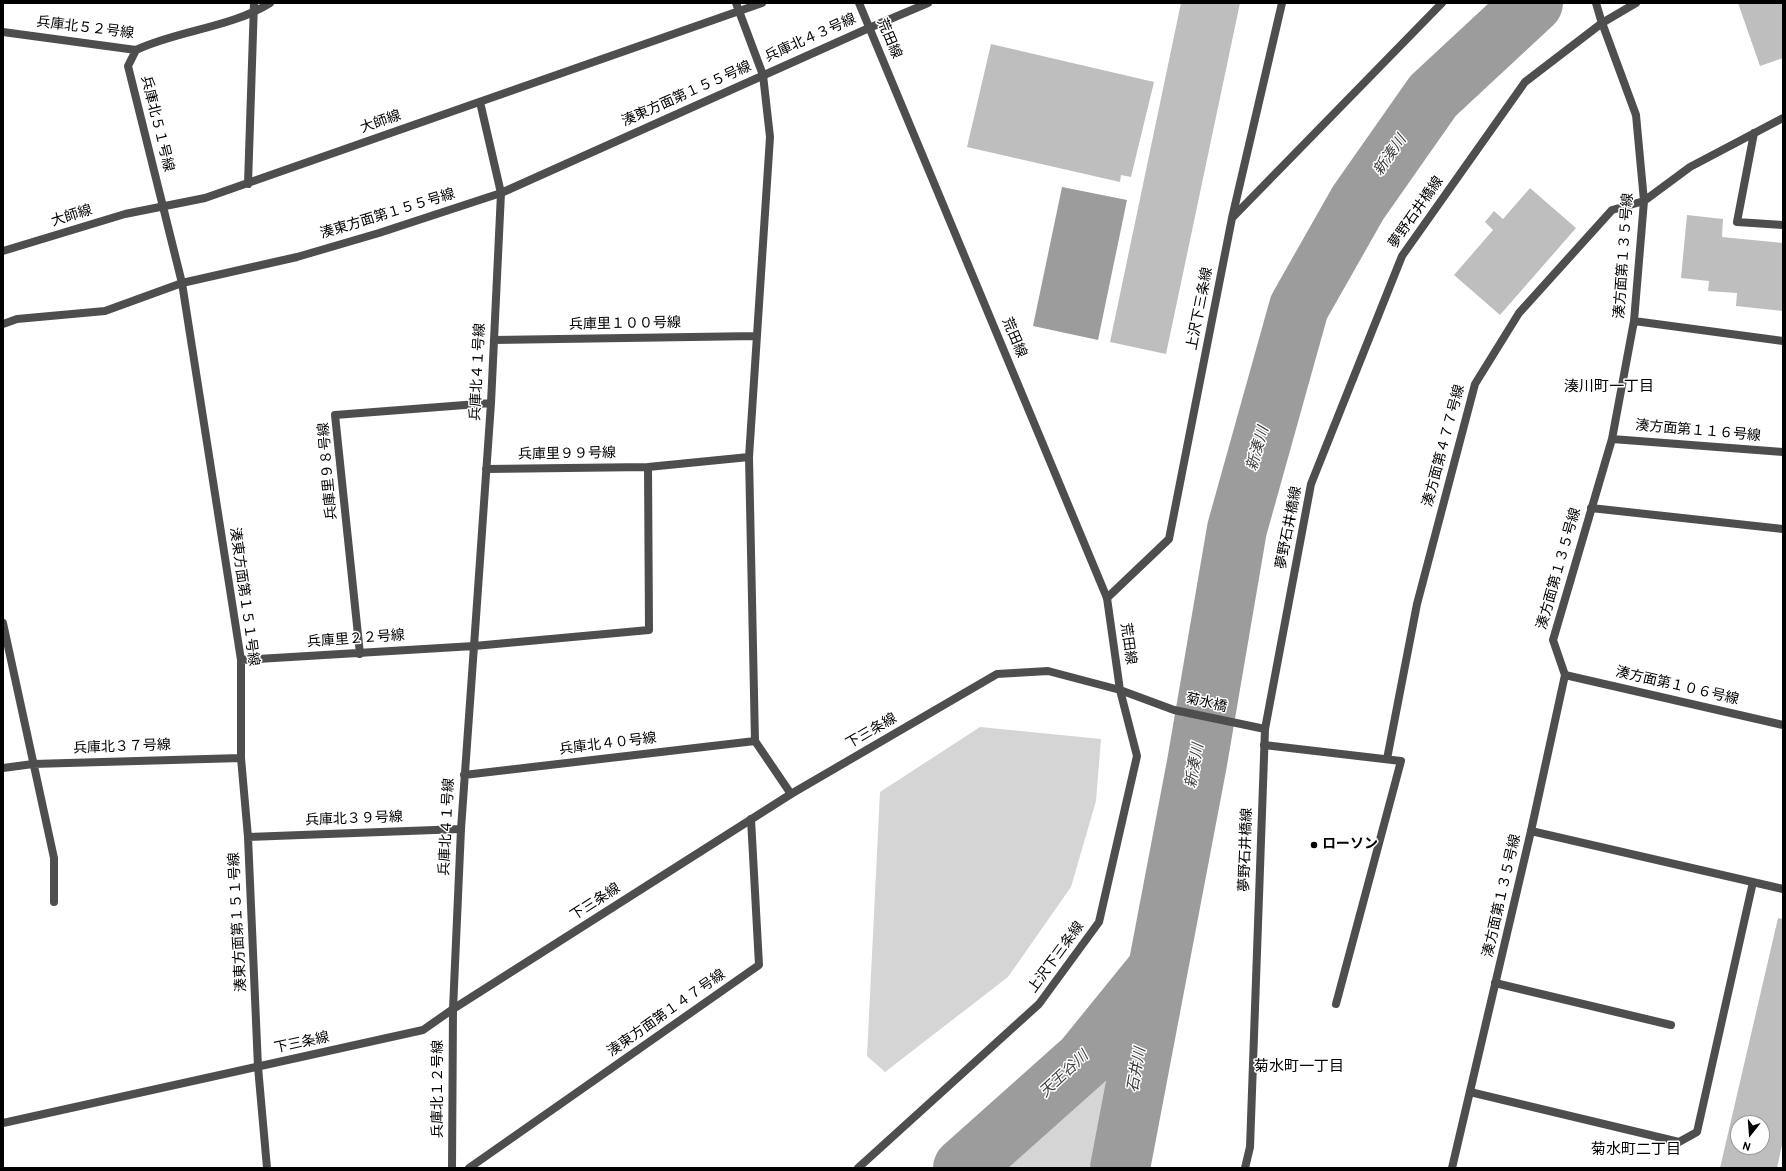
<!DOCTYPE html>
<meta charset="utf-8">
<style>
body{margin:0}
#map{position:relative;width:1786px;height:1171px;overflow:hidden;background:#fff;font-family:Overpass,sans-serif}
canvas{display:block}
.frame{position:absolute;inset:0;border:4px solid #000;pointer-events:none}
.north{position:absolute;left:1730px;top:1115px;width:40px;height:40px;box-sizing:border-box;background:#fff;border:1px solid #999;border-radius:50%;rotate:197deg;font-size:11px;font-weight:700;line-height:16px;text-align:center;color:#000}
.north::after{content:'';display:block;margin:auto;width:14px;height:18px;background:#000;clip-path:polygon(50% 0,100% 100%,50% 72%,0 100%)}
</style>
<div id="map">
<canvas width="1786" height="1171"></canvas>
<div class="frame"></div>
<div class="north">N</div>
</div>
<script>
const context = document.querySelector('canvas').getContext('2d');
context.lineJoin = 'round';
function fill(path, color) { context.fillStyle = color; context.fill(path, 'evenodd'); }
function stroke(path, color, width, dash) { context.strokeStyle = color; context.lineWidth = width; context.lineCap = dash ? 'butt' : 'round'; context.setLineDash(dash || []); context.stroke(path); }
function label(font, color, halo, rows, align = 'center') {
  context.font = font + ' Overpass,"Noto Sans JP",sans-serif'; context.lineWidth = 3; context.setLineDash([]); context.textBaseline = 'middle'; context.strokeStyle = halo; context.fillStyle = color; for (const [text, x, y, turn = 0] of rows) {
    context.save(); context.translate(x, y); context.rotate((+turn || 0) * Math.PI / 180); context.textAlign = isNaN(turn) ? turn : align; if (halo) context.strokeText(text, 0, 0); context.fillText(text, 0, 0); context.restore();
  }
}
fill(new Path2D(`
 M980 727 1101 739 1096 801 1071 887 1008 977 885 1072 867 1056 880 792Z
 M1121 1036 1099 1168H978Z`), '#d5d5d5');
fill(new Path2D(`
 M1062 187 1127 200 1098 340 1033 326Z`), '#9c9c9c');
stroke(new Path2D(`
 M963 1168 1084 1060 1153 975
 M1120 1168 1197 763 1237 529 1299 307 1358 203 1433 96 1533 3`), '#9c9c9c', 60);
fill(new Path2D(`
 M1181 3H1240L1166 354 1110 342Z
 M1738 3H1783V58L1760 66Z
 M991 44 1154 82 1131 177 1121 175 1120 182 967 147Z
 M1530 188 1576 228 1500 315 1454 275 1493 230 1485 222 1494 211 1503 219Z
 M1687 215 1723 219 1722 237 1783 243V311L1736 306 1737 293 1708 291 1709 281 1681 278Z
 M1778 918 1783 919V1140L1777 1168H1720ZM1738 1123H1762V1147H1738Z`), '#bebebe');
stroke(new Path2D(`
 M182 283 297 257 379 233 501 193 869 28
 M1531 831 1783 889
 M1495 983 1671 1025
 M1470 1092 1679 1142 1697 1132 1753 882`), '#4e4e4e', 8);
stroke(new Path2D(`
 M736 3 763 75 770 137 749 457 755 741 791 794
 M869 28 928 3
 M3 32 136 50C179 30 230 28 270 3
 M136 50 128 66 182 283 241 660V758L248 837 258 1067 267 1168
 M1754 133 1737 222 1783 225
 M248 184 254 3
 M1233 217 1442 3
 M3 251 125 214 205 198 762 3
 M1634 321 1783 341
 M3 324 17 319 105 311 182 283
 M494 340 757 336
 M1612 439 1783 452
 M486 469 648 467
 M1591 508 1783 529
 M1107 598 1169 539 1232 218 1282 3
 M3 623 54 858V902
 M360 654 335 415 491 403
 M241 660 474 646 491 403 501 193 480 102
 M1565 675 1553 640 1612 439 1634 321 1644 201 1636 115 1601 20 1596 3
 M1264 745 1401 761 1336 1004
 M1387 759 1417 604 1475 384 1519 313 1612 210 1644 201 1690 167 1783 118
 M3 768 33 764 241 758
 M464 775 755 741
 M248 837 461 829
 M452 1168 453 1009 461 829 474 646 649 630 648 467 749 457
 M469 1168 759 965 751 819
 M858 1168 1039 1004 1099 922 1137 756 1120 690`), '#4e4e4e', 8);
stroke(new Path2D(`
 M859 3 1107 598 1120 690
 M3 1123 423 1030 453 1009 791 794 997 674 1048 671 1120 690 1174 710 1265 729
 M1245 1168 1250 1147 1265 729 1311 484 1402 256 1525 82 1602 23 1636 3
 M1452 1168 1531 831 1565 675 1783 725`), '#4e4e4e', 8);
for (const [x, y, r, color] of [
 [1314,845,4,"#000"]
]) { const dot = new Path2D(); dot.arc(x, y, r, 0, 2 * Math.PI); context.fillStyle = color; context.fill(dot); stroke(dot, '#fff', 1.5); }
label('14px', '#000', '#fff', [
 ["兵庫北５２号線",85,29,7],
 ["兵庫北４３号線",811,39,-24],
 ["荒田線",888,39,67],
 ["湊東方面第１５５号線",687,95,-24],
 ["大師線",381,123,-19],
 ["兵庫北５１号線",156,124,76],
 ["夢野石井橋線",1417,213,-55],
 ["湊東方面第１５５号線",388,215,-17],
 ["大師線",72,217,-17],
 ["湊方面第１３５号線",1625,256,-86],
 ["上沢下三条線",1201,309,-79],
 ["兵庫里１００号線",625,325,-1],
 ["荒田線",1013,338,67],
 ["兵庫北４１号線",479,372,-87],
 ["湊方面第１１６号線",1698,432,5],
 ["湊方面第４７７号線",1445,446,-75],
 ["兵庫里９９号線",567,455,-1],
 ["兵庫里９８号線",329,471,-95],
 ["夢野石井橋線",1290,528,-79],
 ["湊方面第１３５号線",1560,569,-74],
 ["湊東方面第１５１号線",243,597,82],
 ["兵庫里２２号線",356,640,-4],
 ["荒田線",1127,644,82],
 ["湊方面第１０６号線",1677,687,13],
 ["菊水橋",1206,704,13],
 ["下三条線",872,732,-30],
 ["兵庫北４０号線",608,745,-7],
 ["兵庫北３７号線",122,748,-2],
 ["兵庫北３９号線",354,820,-2],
 ["兵庫北４１号線",448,827,-87],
 ["夢野石井橋線",1247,850,-88],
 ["湊方面第１３５号線",1503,896,-77],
 ["下三条線",596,903,-33],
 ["湊東方面第１５１号線",239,922,-93],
 ["上沢下三条線",1057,958,-54],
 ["湊東方面第１４７号線",667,1014,-35],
 ["下三条線",302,1044,-12],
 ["兵庫北１２号線",439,1089,-90]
]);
label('bold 14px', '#000', '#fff', [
 ["ローソン",1322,845]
], 'left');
label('italic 15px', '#3d3d3d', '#fff', [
 ["新湊川",1391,156,-55],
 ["新湊川",1259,449,-74],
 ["新湊川",1196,766,-80],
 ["石井川",1138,1070,-80],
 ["天王谷川",1065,1075,-43]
]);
label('15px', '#000', '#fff', [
 ["湊川町一丁目",1609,388],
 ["菊水町一丁目",1299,1068],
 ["菊水町二丁目",1636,1151]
]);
</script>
